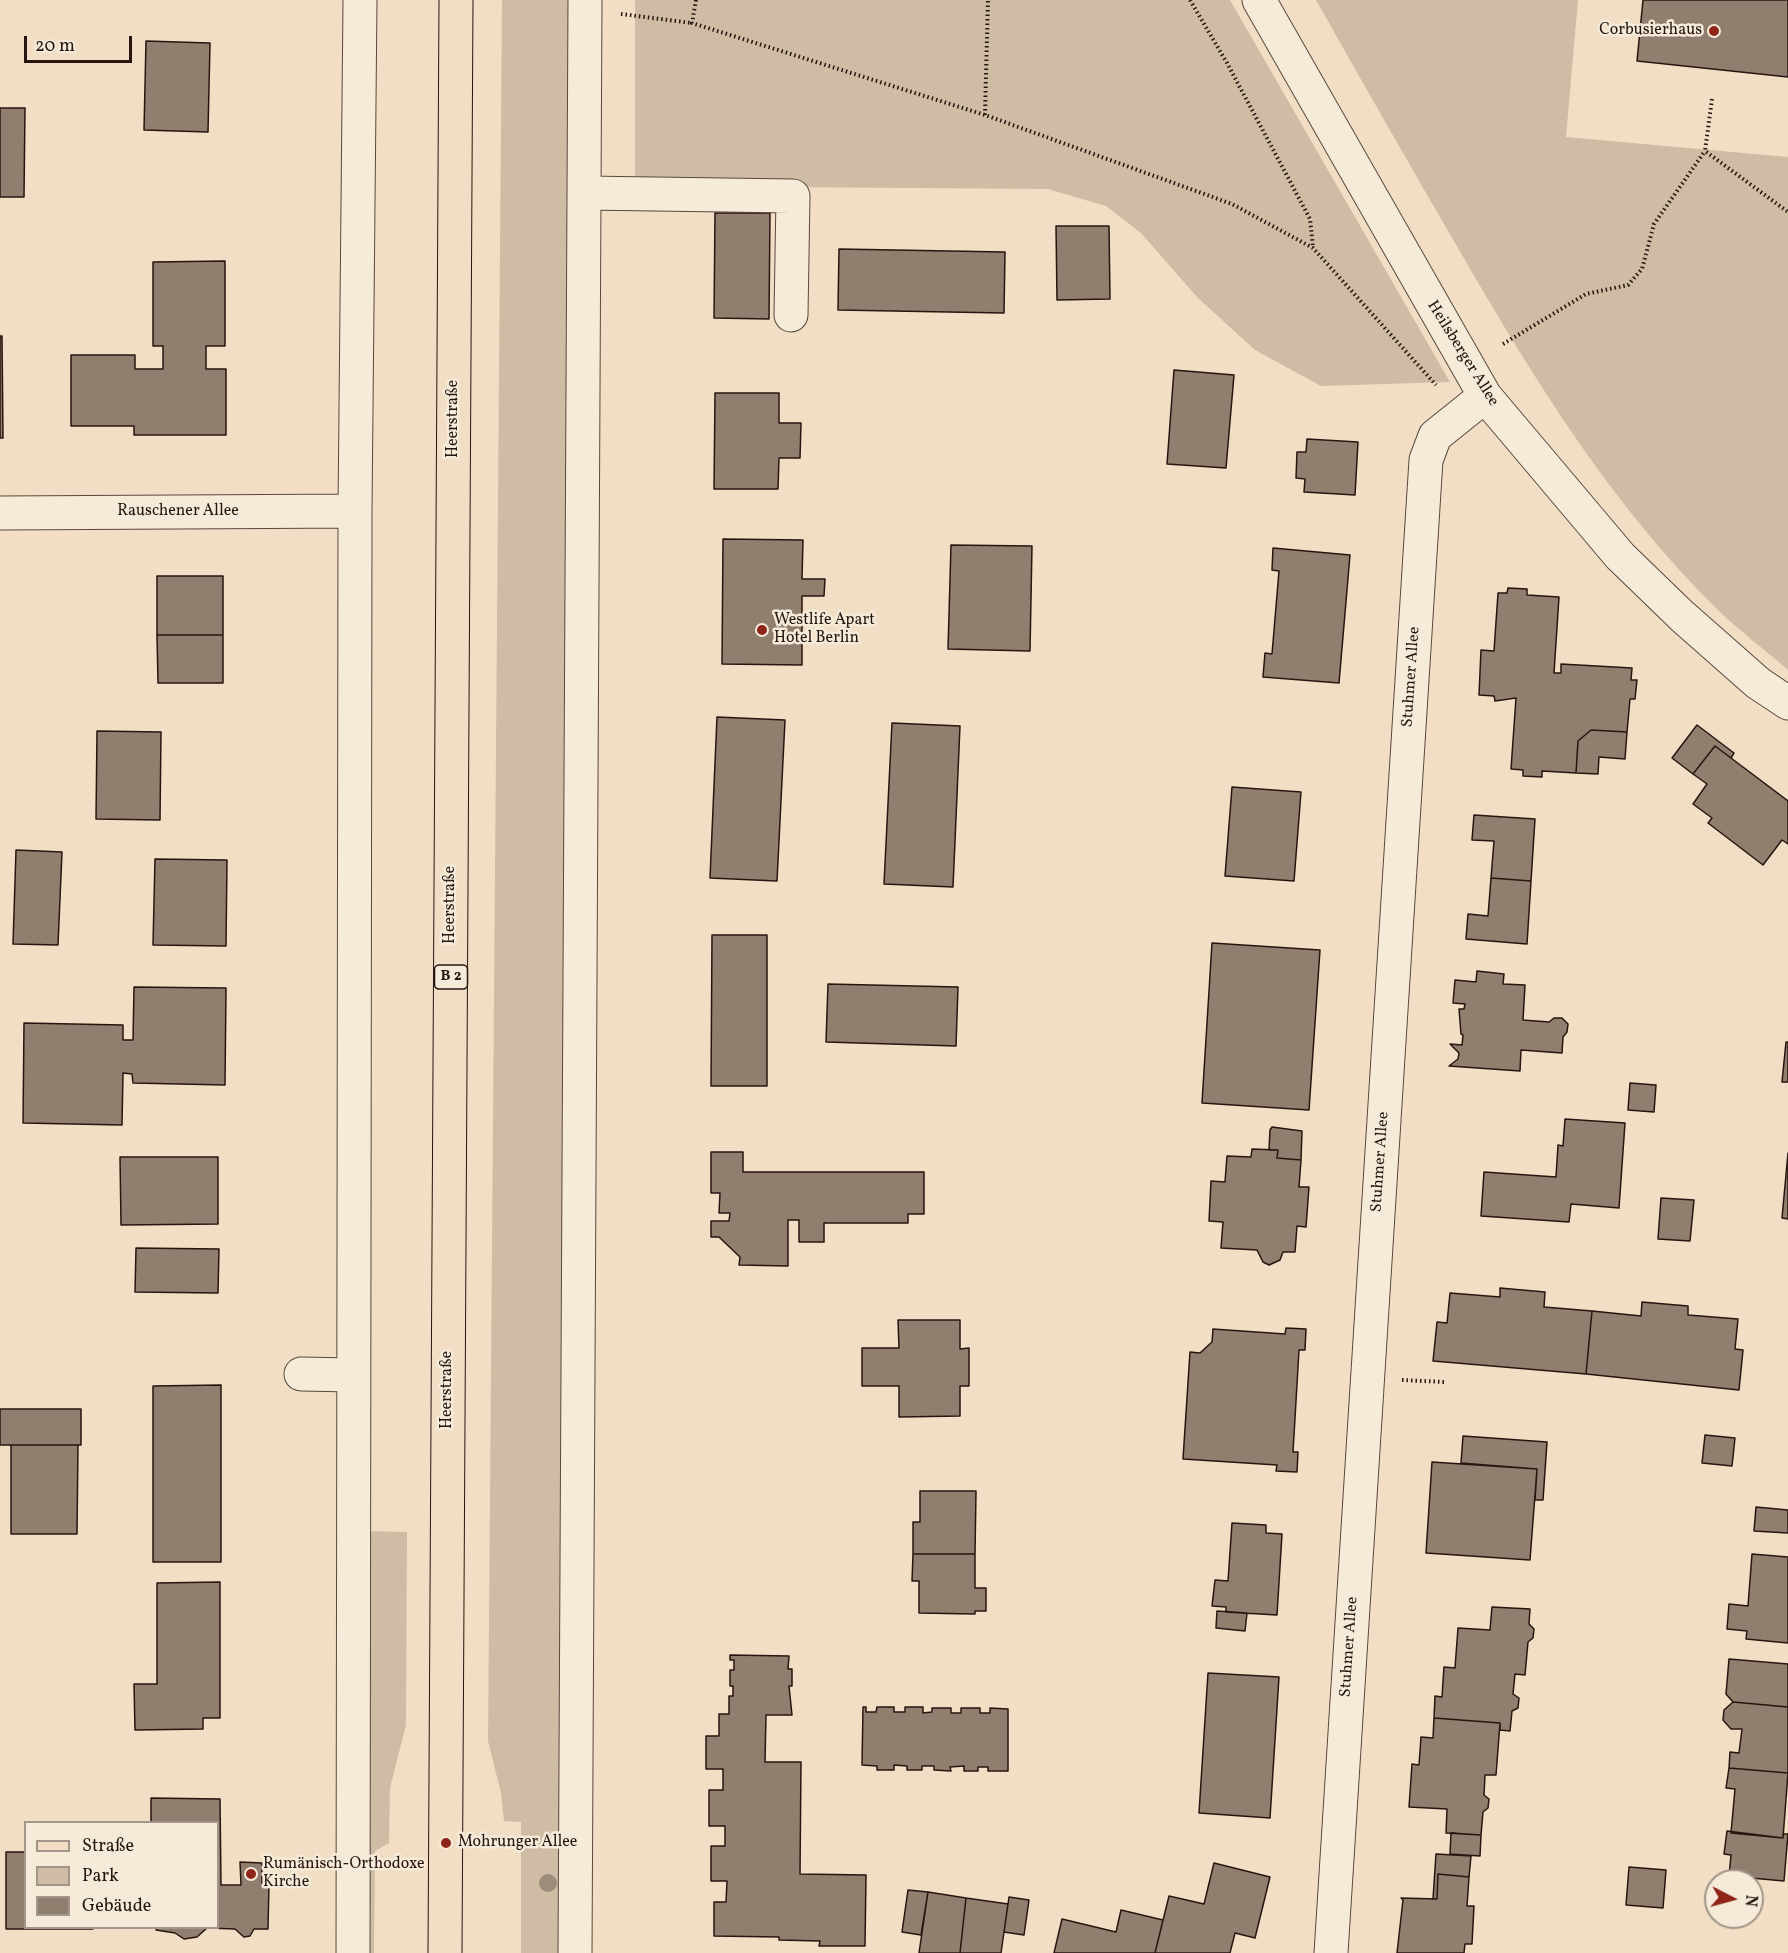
<!DOCTYPE html>
<meta charset="utf-8">
<style>
body{margin:0}
#map{position:relative;width:1788px;height:1953px;overflow:hidden;background:#f1dec4;font-family:Vollkorn,serif}
canvas{display:block}
.legend{position:absolute;left:24px;top:1821px;width:195px;height:108px;box-sizing:border-box;background:#f6ead9;border:2px solid #a39589;margin:0;padding:8px 10px;list-style:none;font-size:18px;color:#271610}
.legend li{display:flex;align-items:center;gap:12px;height:30px}
.legend b{width:30px;border:2px solid #a39589}
.north{position:absolute;left:1704px;top:1869px;width:60px;height:60px;box-sizing:border-box;background:#f6ead9;border:2px solid #a39589;border-radius:50%;rotate:96deg;font-size:16px;font-weight:700;line-height:24px;text-align:center;color:#271610}
.north::after{content:'';display:block;margin:auto;width:21px;height:27px;background:#8f2418;clip-path:polygon(50% 0,100% 100%,50% 72%,0 100%)}
.scale{position:absolute;left:24px;top:36px;width:108px;height:27px;box-sizing:border-box;border:3px solid #271610;border-top:0;padding-left:8px;font-size:18px;line-height:21px;white-space:nowrap;color:#271610;-webkit-text-stroke:4px #f6ead9;paint-order:stroke}
</style>
<div id="map">
<canvas width="1788" height="1953"></canvas>
<ul class="legend">
<li><b style="height:8px;background:#f1dec4"></b>Straße</li>
<li><b style="height:16px;background:#cfbca5"></b>Park</li>
<li><b style="height:16px;background:#907e6e"></b>Gebäude</li>
</ul>
<div class="north">N</div>
<div class="scale">20 m</div>
</div>
<script>
const context = document.querySelector('canvas').getContext('2d');
context.lineJoin = 'round';
function fill(path, color) { context.fillStyle = color; context.fill(path, 'evenodd'); }
function stroke(path, color, width, dash) { context.strokeStyle = color; context.lineWidth = width; context.lineCap = dash ? 'butt' : 'round'; context.setLineDash(dash || []); context.stroke(path); }
function label(font, color, halo, rows, align = 'center') {
  context.font = font + ' Vollkorn,serif'; context.lineWidth = 5; context.setLineDash([]); context.textBaseline = 'middle'; context.strokeStyle = halo; context.fillStyle = color; for (const [text, x, y, turn = 0] of rows) {
    context.save(); context.translate(x, y); context.rotate((+turn || 0) * Math.PI / 180); context.textAlign = isNaN(turn) ? turn : align; if (halo) context.strokeText(text, 0, 0); context.fillText(text, 0, 0); context.restore();
  }
}
fill(new Path2D(`
 M502 0H570L562 1953H521V1822L504 1821 501 1793 488 1741Z
 M635 0H1230L1450 382 1321 386 1255 350 1198 298 1141 233 1106 206 1048 189 635 186Z
 M1316 0H1578L1566 137 1788 157V670C1765 650 1741 632 1719 611 1614 509 1535 381 1462 255 1413 171 1364 85 1316 0Z
 M367 1531 407 1532 406 1725 390 1788 389 1843 375 1851 374 1953H366Z`), '#cfbca5');
const building = new Path2D(`
 M1643 0H1788V77L1637 61Z
 M146 41 210 43 208 132 144 130Z
 M0 108H25L24 197H0Z
 M715 213H770L769 319 714 318Z
 M1056 226H1109L1110 299 1057 300Z
 M839 249 1005 252 1004 313 838 310Z
 M225 261V346H206V369H226V435H134V426H71V355H135V369H163V346H153V262Z
 M0 336H2L3 438H0Z
 M1174 370 1234 375 1226 468 1167 464Z
 M715 393H779V423H801L800 458H779L778 489H714Z
 M1307 439 1358 442 1355 495 1304 492 1305 479 1296 478 1297 452H1306Z
 M723 539 803 540 802 579H825L824 596H802V665L722 664Z
 M951 545 1032 546 1030 651 948 649Z
 M1273 548 1350 555 1339 683 1263 677 1265 653 1272 654 1279 571 1272 570Z
 M157 576H223V635H157Z
 M1508 588 1527 589V595L1559 597 1554 673H1561V664L1632 668 1631 680H1637L1635 699H1630L1627 732 1591 730 1578 741 1576 773 1542 771V777L1523 776V770L1511 769 1516 698 1495 701 1494 696 1479 695 1481 650 1494 651 1498 593H1507Z
 M157 635H223V683H158Z
 M717 717 785 720 777 881 710 878Z
 M892 723 960 726 953 887 884 884Z
 M1697 725 1734 753 1731 758 1715 746 1693 774 1672 758Z
 M1591 730 1627 732 1625 759 1599 757 1598 774 1576 773 1578 741Z
 M97 731 161 732 160 820 96 819Z
 M1715 746 1788 801V844L1782 840 1763 865 1708 823 1712 818 1693 804 1707 784 1693 774Z
 M1232 787 1301 792 1294 881 1225 876Z
 M1474 815 1535 819 1531 881 1491 878 1494 841 1472 840Z
 M16 850 62 852 58 945 13 944Z
 M155 859 227 860 226 946 153 945Z
 M1491 878 1531 881 1527 944 1466 939 1468 914 1488 916Z
 M712 935H767V1086H711Z
 M1212 943 1320 950 1309 1110 1202 1103Z
 M1477 971 1504 974 1503 984 1525 985 1523 1020 1549 1022 1554 1018H1562L1568 1024 1567 1032 1563 1037 1562 1053 1521 1050 1520 1071 1449 1066 1458 1059 1459 1053 1450 1044 1462 1045 1463 1035 1461 1034 1459 1009H1464L1465 1004 1453 1003 1455 980 1476 982Z
 M828 984 958 987 956 1046 826 1042Z
 M134 987 226 988 225 1085 133 1083 132 1074 123 1073 122 1125 23 1123 24 1023 123 1025V1040H133Z
 M1786 1042H1788V1082H1782Z
 M1630 1083 1656 1085 1654 1112 1628 1110Z
 M1565 1119 1625 1123 1619 1208 1571 1204 1569 1222 1481 1216 1484 1172 1556 1177 1558 1145 1563 1146Z
 M1272 1127 1302 1131 1301 1160 1277 1158 1278 1150H1269L1270 1130Z
 M1252 1149 1278 1150 1277 1158 1301 1160 1299 1187H1309L1306 1227 1297 1226 1295 1252H1283L1280 1260 1269 1265 1263 1262 1257 1250 1221 1248 1223 1222 1209 1221 1211 1181 1225 1182 1227 1156 1251 1157Z
 M711 1152H743V1172H924V1214H908V1223H824V1242H799V1220H788V1266L739 1265 740 1257 719 1237H711V1221H729L730 1213H719L720 1193H711Z
 M1788 1153V1219L1782 1218Z
 M120 1157H218V1224L121 1225Z
 M1661 1198 1694 1200 1690 1241 1658 1239Z
 M136 1248 219 1249 218 1293 135 1292Z
 M1500 1288 1545 1292 1544 1307 1592 1311 1586 1374 1433 1361 1437 1322 1447 1323 1450 1293 1500 1297Z
 M1642 1302 1688 1306V1315L1738 1319 1735 1349 1743 1350 1739 1390 1586 1374 1592 1311 1641 1316Z
 M898 1320H960V1349L969 1348V1386H960V1416L899 1417V1386H862V1348H899Z
 M1286 1328 1306 1329 1305 1350H1299L1293 1452H1298L1297 1472 1276 1471 1277 1465 1183 1459 1190 1352 1200 1353 1212 1342 1213 1329 1285 1334Z
 M221 1385V1562H153V1386Z
 M0 1409H81V1445H0Z
 M1705 1435 1735 1438 1732 1466 1702 1463Z
 M1463 1436 1547 1442 1543 1500H1535L1537 1469 1461 1463Z
 M11 1445H78L77 1534H11Z
 M1432 1462 1537 1469 1530 1560 1426 1553Z
 M920 1491H976L975 1554H913V1522H920Z
 M1756 1507 1788 1510V1533L1754 1531Z
 M1232 1523 1266 1525V1533L1282 1534 1277 1615 1226 1612V1607L1212 1606 1215 1580 1228 1581Z
 M913 1554H975V1588H986V1611H975V1614L919 1613V1581H912Z
 M1752 1554 1788 1557V1643L1746 1639 1747 1631 1727 1629 1729 1604 1748 1606Z
 M220 1582V1718H203V1729L135 1730 134 1684H157V1583Z
 M1492 1607 1530 1609 1529 1624 1534 1629 1533 1638 1528 1642 1525 1675 1515 1674 1513 1694 1519 1698 1518 1708 1512 1711 1510 1731 1500 1730V1723L1434 1718 1435 1696 1442 1697 1444 1667 1455 1668 1458 1628 1490 1630Z
 M1217 1611 1247 1613 1245 1631 1216 1628Z
 M730 1655 789 1656 788 1669H792V1686H789L792 1715H766L765 1762H801L800 1874 866 1875 865 1946H819L820 1941 779 1940V1937L714 1936V1902H726L727 1881H711V1846H725V1826H709V1790H723V1769H706V1736H719V1714H729V1696H733V1686H730V1670H734V1660H730Z
 M1729 1659 1788 1664V1707L1733 1702 1726 1694Z
 M1208 1673 1279 1677 1270 1818 1199 1813Z
 M1733 1702 1788 1707V1773L1729 1768 1730 1752 1739 1753 1742 1729H1731L1723 1720 1724 1710Z
 M863 1707H866V1712H876L877 1707H894V1712H905V1707H923V1713L932 1712V1708H951V1713H961V1708H980V1713H990V1708L1008 1709V1771H988V1767H978V1771H964V1766L950 1767 951 1771 934 1770V1766H922V1770H907V1766L894 1765V1770H877V1766L862 1765Z
 M1434 1718 1500 1723 1496 1775H1485L1484 1795 1489 1799 1488 1808 1483 1812 1481 1835 1446 1833 1447 1809 1409 1807 1412 1764 1419 1765 1421 1737 1433 1738Z
 M1729 1768 1788 1773 1783 1838 1731 1833 1735 1789 1726 1788Z
 M151 1798 220 1799 221 1885H241L240 1862 262 1863V1884H269L268 1929H254L250 1936 244 1937 235 1929 208 1928H218V1822H151Z
 M1727 1831 1783 1838V1834H1788L1784 1881 1729 1876 1731 1855 1724 1854Z
 M1451 1833 1481 1835 1480 1856 1450 1854Z
 M6 1852H26V1928L93 1929H6Z
 M1436 1854 1471 1856 1469 1877 1438 1874 1437 1899H1433Z
 M1214 1863 1270 1877 1255 1938 1235 1933 1230 1953H1155L1169 1896 1204 1904Z
 M1629 1867 1666 1870 1663 1908 1626 1905Z
 M1438 1874 1469 1877 1467 1906H1474L1472 1944H1465L1464 1953H1397L1403 1900 1401 1898 1437 1899Z
 M908 1890 928 1892 921 1935 902 1932Z
 M928 1892 966 1898 960 1953H919Z
 M1009 1897 1029 1900 1024 1935 1004 1932Z
 M966 1898 1008 1904 1001 1953H960Z
 M1121 1910 1163 1920 1155 1953H1054L1062 1919 1116 1932Z
 M157 1928H207L197 1937 184 1939 175 1933 156 1930Z`);
fill(building, '#907e6e');
stroke(building, '#271610', 1.5);
const minor = new Path2D(`
 M1259 0 1485 396 1620 556 1682 616 1758 683 1788 703
 M585 193 793 196 791 315
 M0 513 355 511
 M301 1374 352 1375
 M353 1953 355 511 360 0
 M575 1953 585 0
 M1331 1953 1426 460 1435 436 1485 396`);
const major = new Path2D(`
 M445 1953 456 0`);
stroke(minor, '#5a483d', 35);
stroke(major, '#271610', 35);
stroke(new Path2D(`
 M696 0 692 23 985 115 1232 204 1313 248 1436 385
 M1190 0 1227 63 1310 219 1313 247
 M621 14 692 23
 M1712 99 1705 151 1788 212
 M985 115 988 0
 M1503 344 1586 294 1628 285 1642 269 1654 224 1705 151
 M1402 1380 1444 1382`), '#271610', 4, [1.5, 3]);
stroke(minor, '#f6ead9', 33);
stroke(major, '#f1dec4', 33);
context.fillStyle = '#9d8c7a';
for (const [x, y] of [
 [548,1883]
]) { context.beginPath(); context.arc(x, y, 9, 0, 2 * Math.PI); context.fill(); }
for (const [x, y, r, color] of [
 [1714,31,6,"#8f2418"],
 [762,630,6,"#8f2418"],
 [446,1843,6,"#8f2418"],
 [251,1874,6,"#8f2418"]
]) { const dot = new Path2D(); dot.arc(x, y, r, 0, 2 * Math.PI); context.fillStyle = color; context.fill(dot); stroke(dot, '#f6ead9', 2); }
for (const [x, y, w] of [
 [451,977,33]
]) { const box = new Path2D(); box.roundRect(x - w / 2, y - 12, w, 24, 4.5); context.fillStyle = '#f6ead9'; context.fill(box); stroke(box, '#271610', 1.5); }
label('bold 15px', '#271610', null, [
 ["B 2",451,977]
]);
label('16px', '#271610', '#f6ead9', [
 ["Corbusierhaus",1702,31,"right"],
 ["Westlife Apart",774,621],
 ["Hotel Berlin",774,639],
 ["Mohrunger Allee",458,1843],
 ["Rumänisch-Orthodoxe",263,1865],
 ["Kirche",263,1883]
], 'left');
label('16px', '#271610', '#f6ead9', [
 ["Heilsberger Allee",1462,354,58],
 ["Heerstraße",454,419,-90],
 ["Rauschener Allee",178,512],
 ["Stuhmer Allee",1412,677,-86],
 ["Heerstraße",451,905,-90],
 ["Stuhmer Allee",1381,1162,-86],
 ["Heerstraße",448,1390,-90],
 ["Stuhmer Allee",1350,1647,-86]
]);
</script>
